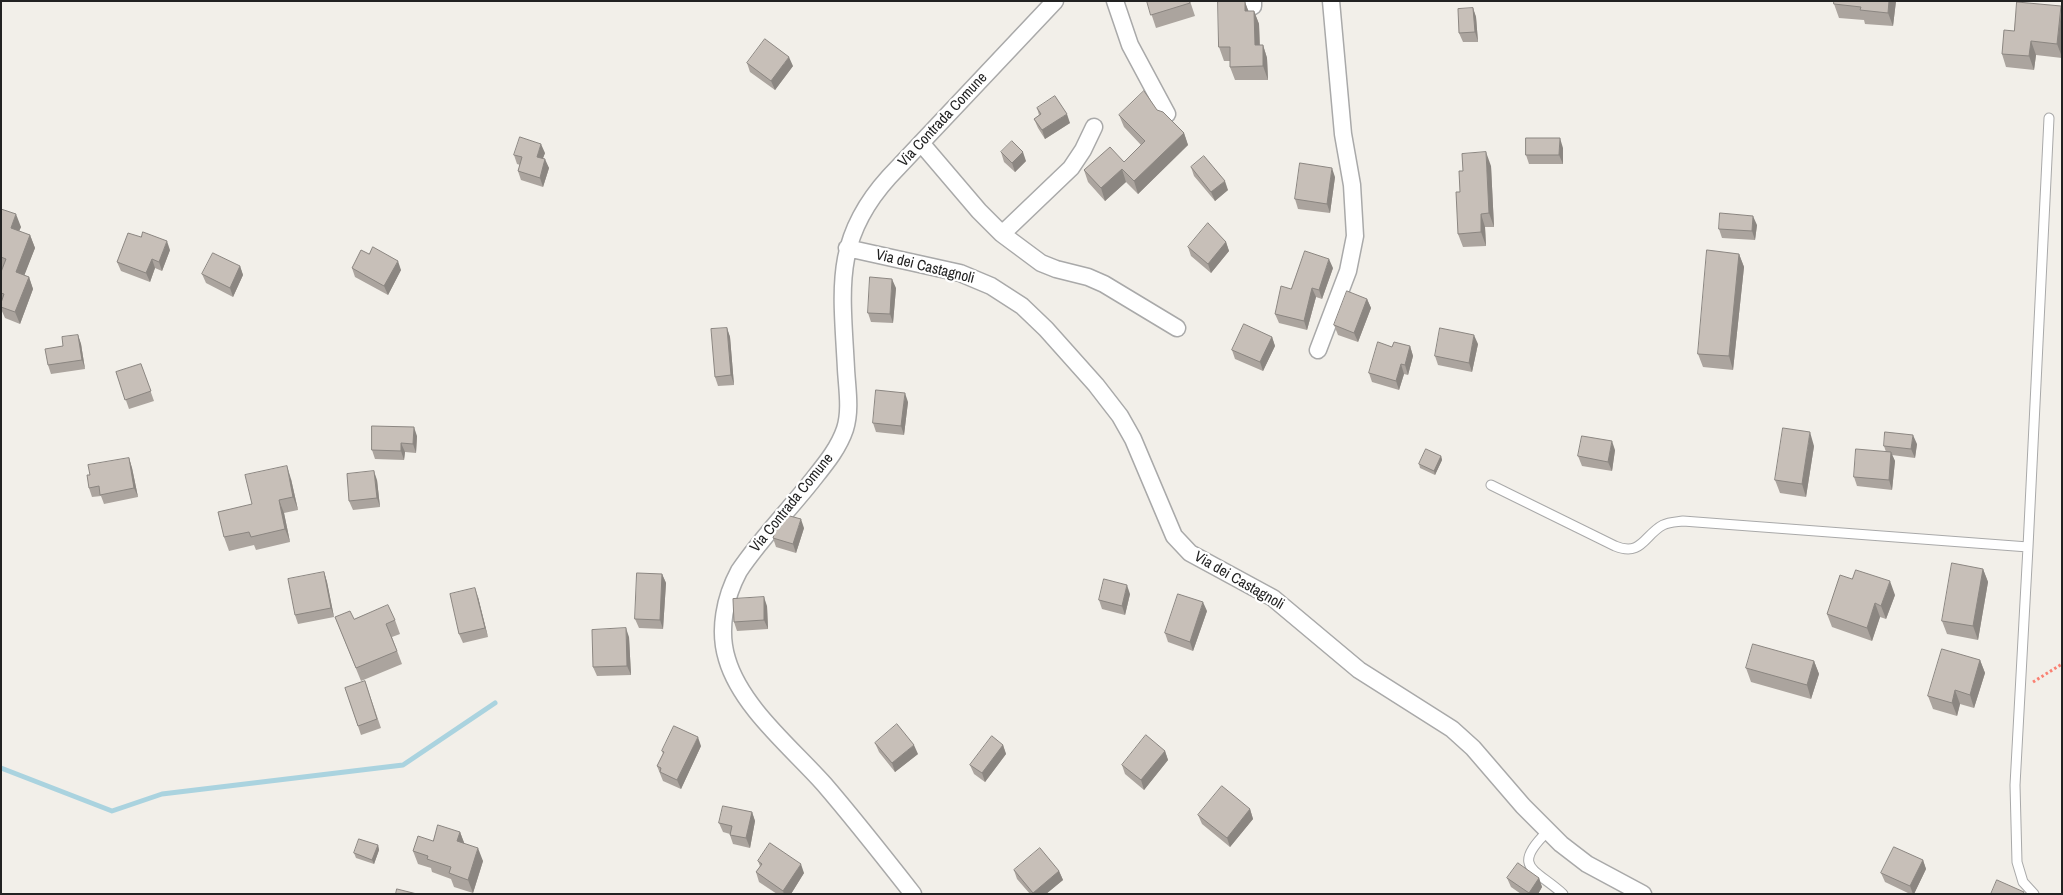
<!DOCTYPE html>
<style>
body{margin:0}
#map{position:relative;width:2063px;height:895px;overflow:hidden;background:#f2efe9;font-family:"Archivo Narrow",sans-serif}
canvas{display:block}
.frame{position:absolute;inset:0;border:2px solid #222;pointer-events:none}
</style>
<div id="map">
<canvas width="2063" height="895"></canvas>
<div class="frame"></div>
</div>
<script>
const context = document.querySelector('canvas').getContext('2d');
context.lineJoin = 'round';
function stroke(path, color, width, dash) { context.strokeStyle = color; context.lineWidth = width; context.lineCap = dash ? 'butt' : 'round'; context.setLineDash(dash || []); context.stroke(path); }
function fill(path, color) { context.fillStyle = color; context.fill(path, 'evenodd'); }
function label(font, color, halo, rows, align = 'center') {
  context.font = font + ' "Archivo Narrow",sans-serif'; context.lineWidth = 4.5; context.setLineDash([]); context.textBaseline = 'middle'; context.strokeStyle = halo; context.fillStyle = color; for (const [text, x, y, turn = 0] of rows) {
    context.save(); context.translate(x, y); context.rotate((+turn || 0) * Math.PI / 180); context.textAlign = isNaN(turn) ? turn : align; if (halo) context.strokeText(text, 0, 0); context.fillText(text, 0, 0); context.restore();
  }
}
stroke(new Path2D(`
 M1 768 112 811 162 794 403 765 495 703`), '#aad3df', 5);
const service = new Path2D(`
 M1491 485 1615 546C1642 557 1644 535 1663 525 1669 522 1676 522 1683 521L2028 547 2015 785 2017 862 2023 882 2034 894
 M2028 547 2049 118
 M1547 832C1510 868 1536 869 1563 894`);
const minor = new Path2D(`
 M1115 1 1130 45 1167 114
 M1253 1V6
 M921 143 979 211 1002 234 1071 168 1083 150 1094 127
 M1002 234 1041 263 1056 269 1088 277 1104 284 1177 328
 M847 248 960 273 991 286 1022 306 1046 329 1096 385 1120 416 1133 439 1174 536 1190 553 1273 598 1359 670 1452 729 1473 748 1523 806 1561 844 1587 864 1643 894
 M1318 350 1348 271 1355 236 1352 185 1343 134 1331 1
 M913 894C884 857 855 820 824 784 792 748 741 707 727 659 718 630 725 597 739 571 761 538 791 508 815 477 827 462 839 447 845 429 851 410 847 388 846 369 842 290 832 240 889 177L1055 1`);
stroke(service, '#a9a9a9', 11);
stroke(minor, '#a9a9a9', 19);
stroke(new Path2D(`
 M2033 682 2062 664`), '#fa8072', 3, [2.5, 2.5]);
stroke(service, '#fff', 9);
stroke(minor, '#fff', 16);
fill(new Path2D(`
 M1147 1H1190L1195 16 1156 28Z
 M1834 1H1896L1893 26 1865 24 1864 20 1839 18 1834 4Z
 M1245 2 1248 11H1254L1259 24 1260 45H1263L1267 58 1268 80H1235L1230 67V61H1224L1219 47Z
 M2062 7V58L2036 55 2034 70 2006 67 2002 54 2014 31Z
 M1473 8 1476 17 1478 42H1463L1459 33Z
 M747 63 793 66 775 90 750 72Z
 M1037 108 1070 123 1045 139 1038 128 1034 119 1039 115Z
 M1157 110 1184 133 1188 145 1138 194 1126 182 1105 201 1088 182 1084 170 1124 162 1141 145 1124 127 1119 115Z
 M1563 148V164H1529L1526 155Z
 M1001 152 1026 161 1015 172 1004 162Z
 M545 153 543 158 549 168 543 187 521 180 518 171 520 165 517 164 514 155Z
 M1491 166 1494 227H1485L1486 246 1463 247 1458 234 1460 192Z
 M1191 167 1228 190 1215 201 1194 176Z
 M1335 177 1330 213 1298 209 1295 199Z
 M1 209 21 227 19 231 30 235 35 248 24 275 29 277 33 289 20 324 5 318 1 309V272L3 268 1 267Z
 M1757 225 1755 240 1722 238 1719 229Z
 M1226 242 1229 251 1211 273 1191 256 1188 247Z
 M170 250 162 271 155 268 150 282 121 271 117 262Z
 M369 254 401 270 388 295 355 277 352 268Z
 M1739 254 1744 267 1733 370 1703 367 1698 354Z
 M240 266 243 275 233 297 206 283 202 274Z
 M1333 268 1322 299 1316 297 1307 330 1279 323 1275 314 1291 289Z
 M896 288 893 323 871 322 868 313Z
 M1367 299 1371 308 1358 342 1338 335 1334 325Z
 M727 328 730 337 734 385 718 386 715 377Z
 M78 335 81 344 85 369 51 374 48 365Z
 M1272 337 1275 346 1263 371 1235 359 1232 350Z
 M1478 344 1472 372 1438 365 1435 356Z
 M1410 346 1413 356 1408 375 1404 374 1399 390 1372 382 1369 373 1392 347Z
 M141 364 154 401 129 409 116 372Z
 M908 402 904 435 876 432 873 423Z
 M417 436 416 453 405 452 404 460 375 459 372 450Z
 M1917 444 1915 458 1892 455 1895 461 1892 490 1857 486 1854 477 1886 452 1884 446Z
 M1814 446 1806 497 1780 493 1775 480Z
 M1615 450 1612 471 1582 466 1578 456Z
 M1441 456 1442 460 1435 475 1420 468 1419 464Z
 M129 458 132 468 138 497 104 504 101 496 92 497 89 488 90 475Z
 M291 479 298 510 284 513 290 542 256 550 254 545 229 551 224 537 252 504Z
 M377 480 380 507 353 510 349 501Z
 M804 528 796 553 776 547 773 538Z
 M1983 569 1988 582 1978 640 1947 634 1942 621Z
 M324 572 327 582 334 617 298 624 295 615Z
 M662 574 666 583 663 629 639 628 635 619Z
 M1130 594 1125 615 1102 609 1099 600Z
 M1895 595 1886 619 1880 617 1872 641 1832 627 1827 614Z
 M478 597 488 637 463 643 459 634Z
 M767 606 768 629 737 631 734 622Z
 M1207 611 1193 651 1168 642 1165 633Z
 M335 617 354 619 395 620 400 634 392 637 402 664 361 681Z
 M629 637 631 675 597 676 593 667Z
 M1980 660 1985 673 1974 708 1960 704 1957 716 1933 709 1928 696Z
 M1814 661 1819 674 1811 699 1751 682 1746 668Z
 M365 681 381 728 361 735 345 688Z
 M875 743 918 754 895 772 879 752Z
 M1003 745 1006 754 985 782 974 774 970 765Z
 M701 746 681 789 663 781 657 766 663 754 662 751Z
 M1165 751 1168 760 1144 790 1125 774 1122 765Z
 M1250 809 1253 819 1230 847 1202 824 1198 815Z
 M752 812 755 821 750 848 733 844 730 835V834L723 832 719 823Z
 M460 832 464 843 483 861 473 893 454 887 451 879 432 872 431 868 418 864 413 851 433 841Z
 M378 845 379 850 374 864 356 858 354 853Z
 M1923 860 1926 869 1914 894H1910L1885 882 1881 873Z
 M758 861 804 873 791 894H777L759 882 756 872 760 866Z
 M1014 870 1059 871 1063 880 1046 894H1030L1017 879Z
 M1507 878H1539L1542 887 1538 894H1521L1511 887Z`), '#aba49e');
fill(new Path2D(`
 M1889 1H1896L1893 26 1888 13Z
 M1245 2 1250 15 1245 11Z
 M2062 7V57L2057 44Z
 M1473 8 1476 17 1478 42 1475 32Z
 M1254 11 1259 24 1260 59 1255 45Z
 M2031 41 2036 55 2034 70 2029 56Z
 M1263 45 1267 58 1268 80 1263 66Z
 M789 57 793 66 775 90 771 81Z
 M1067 114 1070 123 1045 139 1042 130Z
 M1184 133 1188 145 1138 194 1134 181Z
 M1560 138 1563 148V164L1559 155Z
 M541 144 545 153 540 166 537 157Z
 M1023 152 1026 161 1015 172 1012 163Z
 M1486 152 1491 166 1494 227 1489 213Z
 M545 159 549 168 543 187 540 178Z
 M1332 168 1335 177 1330 213 1327 204Z
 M1122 169 1126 182 1105 201 1101 188Z
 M1225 181 1228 190 1215 201 1211 192Z
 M16 214 21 227 15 240 11 228Z
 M1481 214 1485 227 1486 246 1481 232Z
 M1753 216 1757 225 1755 240 1752 231Z
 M30 235 35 248 21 284 16 272Z
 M167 241 170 250 162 271 159 262Z
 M1226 242 1229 251 1211 273 1208 264Z
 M1739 254 1744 267 1733 370 1729 356Z
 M152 259 155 268 150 282 146 273Z
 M1329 259 1333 268 1322 299 1319 290Z
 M398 261 401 270 388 295 384 286Z
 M240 266 243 275 233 297 230 288Z
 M29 277 33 289 20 324 15 312Z
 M892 279 896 288 893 323 890 314Z
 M1312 288 1316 297 1307 330 1304 321Z
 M1367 299 1371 308 1358 342 1354 333Z
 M727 328 730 337 734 385 731 375Z
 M78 335 81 344 85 369 82 360Z
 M1474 335 1478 344 1472 372 1469 363Z
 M1272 337 1275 346 1263 371 1260 362Z
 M1410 346 1413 356 1408 375 1405 365Z
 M1401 364 1404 374 1399 390 1396 381Z
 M905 393 908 402 904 435 901 426Z
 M414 427 417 436 416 453 413 444Z
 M1810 432 1814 446 1806 497 1802 484Z
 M1913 435 1917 444 1915 458 1911 449Z
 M1612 441 1615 450 1612 471 1608 462Z
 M401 443 405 452 404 460 401 451Z
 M1891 452 1895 461 1892 490 1889 480Z
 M1441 456 1442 460 1435 475 1434 471Z
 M129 458 132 468 138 497 134 488Z
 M287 466 291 479 298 510 293 497Z
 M374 471 377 480 380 507 377 498Z
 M279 500 284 513 290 542 285 529Z
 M801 519 804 528 796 553 793 544Z
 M1983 569 1988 582 1978 640 1973 626Z
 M324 572 327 582 334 617 331 608Z
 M662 574 666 583 663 629 660 620Z
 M1890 581 1895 595 1886 619 1881 606Z
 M1127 585 1130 594 1125 615 1122 606Z
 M475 588 478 597 488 637 485 628Z
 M764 597 767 606 768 629 764 620Z
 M1203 602 1207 611 1193 651 1190 642Z
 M1875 603 1880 617 1872 641 1867 628Z
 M626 628 629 637 631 675 627 666Z
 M1980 660 1985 673 1974 708 1970 695Z
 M1814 661 1819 674 1811 699 1807 685Z
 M1955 690 1960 704 1957 716 1952 703Z
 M698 737 701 746 681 789 677 780Z
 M914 745 918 754 895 772 892 763Z
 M1003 745 1006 754 985 782 982 773Z
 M1165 751 1168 760 1144 790 1141 780Z
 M1250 809 1253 819 1230 847 1227 838Z
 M752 812 755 821 750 848 746 838Z
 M460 832 465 845 457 841Z
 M378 845 379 850 374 864 372 860Z
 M478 848 483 861 473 893 468 880Z
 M1923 860 1926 869 1914 894H1913L1910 886Z
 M801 864 804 873 791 894H784L783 891Z
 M1059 871 1063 880 1046 894H1034L1033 893Z
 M1539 878 1542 887 1538 894H1529V893Z`), '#8b8681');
const building = new Path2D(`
 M1147 1H1189L1190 3 1151 15Z
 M1218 1H1244L1245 2V11H1254L1255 45H1263V66L1230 67V47H1219Z
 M1834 1H1889L1888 13 1860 10 1861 7 1834 4Z
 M2017 2 2061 6 2057 44 2031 41 2029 56 2002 54 2004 30 2014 31Z
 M1473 8 1475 32 1459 33 1458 9Z
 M765 39 789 57 771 81 747 63Z
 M1144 91 1157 110 1163 112 1184 133 1134 181 1122 169 1101 188 1084 170 1110 147 1124 162 1145 141 1119 115Z
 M1055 96 1067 114 1042 130 1034 119 1041 114 1037 108Z
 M520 137 541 144 537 157 545 159 540 178 518 171 522 157 514 155Z
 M1526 138H1560L1559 155H1526Z
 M1012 141 1023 152 1012 163 1001 152Z
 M1486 152 1489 213 1481 214V232L1458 234 1456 192H1460L1459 171H1463L1462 154Z
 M1204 156 1225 181 1211 192 1191 167Z
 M1300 163 1332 168 1327 204 1295 199Z
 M1 209 16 214 11 228 30 235 16 272 29 277 15 312 1 307V303L4 294 1 293V272L6 259 1 257Z
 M1720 213 1753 216 1752 231 1719 229Z
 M1208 223 1226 242 1208 264 1188 247Z
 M143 232 167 241 159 262 152 259 146 273 117 262 128 233 141 237Z
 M373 247 398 261 384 286 352 268 361 250 369 254Z
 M1707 250 1739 254 1729 356 1698 354Z
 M1305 251 1329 259 1319 290 1312 288 1304 321 1275 314 1281 286 1291 289Z
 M213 253 240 266 230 288 202 274Z
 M870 277 892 279 890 314 868 313Z
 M1347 291 1367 299 1354 333 1334 325Z
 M1244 324 1272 337 1260 362 1232 350Z
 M727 328 731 375 715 377 711 329Z
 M1440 328 1474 335 1469 363 1435 356Z
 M78 335 82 360 48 365 45 349 63 346 62 337Z
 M1378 342 1392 347 1394 342 1410 346 1405 365 1401 364 1396 381 1369 373Z
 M141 364 151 391 125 400 116 372Z
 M876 390 905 393 901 426 873 423Z
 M372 426 414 427 413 444 401 443V451L372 450Z
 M1783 428 1810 432 1802 484 1775 480Z
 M1885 432 1913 435 1911 449 1884 446Z
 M1582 436 1612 441 1608 462 1578 456Z
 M1426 449 1441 456 1434 471 1419 464Z
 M1856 449 1891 452 1889 480 1854 477Z
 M129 458 134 488 100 495 99 486 89 488 87 475H90L88 465Z
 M287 466 293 497 279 500 285 529 251 537 249 532 224 537 218 512 252 504 245 475Z
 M374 471 377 498 349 501 347 474Z
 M786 515 801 519 793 544 773 538 777 525Z
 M1952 563 1983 569 1973 626 1942 621Z
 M1856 570 1890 581 1881 606 1875 603 1867 628 1827 614 1840 575 1852 579Z
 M324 572 331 608 295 615 288 579Z
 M637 573 662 574 660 620 635 619Z
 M1104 579 1127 585 1122 606 1099 600Z
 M475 588 485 628 459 634 450 594Z
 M1178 594 1203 602 1190 642 1165 633Z
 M764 597V620L734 622 733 599Z
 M388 605 395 620 386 624 397 651 356 668 335 617 350 611 354 619Z
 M626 628 627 666 593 667 592 630Z
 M1753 644 1814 661 1807 685 1746 668Z
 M1942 649 1980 660 1970 695 1955 690 1952 703 1928 696Z
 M365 681 377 719 358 726 345 688Z
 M897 724 914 745 892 763 875 743Z
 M674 726 698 737 677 780 660 772 661 768 657 766 664 752 662 751Z
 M1146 735 1165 751 1141 780 1122 765Z
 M992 736 1003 745 982 773 970 765Z
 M1222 786 1250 809 1227 838 1198 815Z
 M723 806 752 812 746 838 730 835 732 826 719 823Z
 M438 825 460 832 457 841 478 848 468 880 449 873 451 867 427 859 428 856 413 851 418 836 433 841Z
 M359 839 378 845 372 860 354 853Z
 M770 843 801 864 783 891 756 872 762 864 758 861Z
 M1894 847 1923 860 1910 886 1881 873Z
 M1040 848 1059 871 1033 893 1014 870Z
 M1518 863 1539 878 1529 893 1507 878Z
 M1997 880 2024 892 2023 894H1991Z
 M397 889 417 894H396Z`);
fill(building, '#c7bfb8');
stroke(building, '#8b8681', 1);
label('15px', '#222', '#fff', [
 ["Via Contrada Comune",943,120,-47],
 ["Via dei Castagnoli",925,267,14],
 ["Via Contrada Comune",792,503,-51],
 ["Via dei Castagnoli",1239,581,30]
]);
</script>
